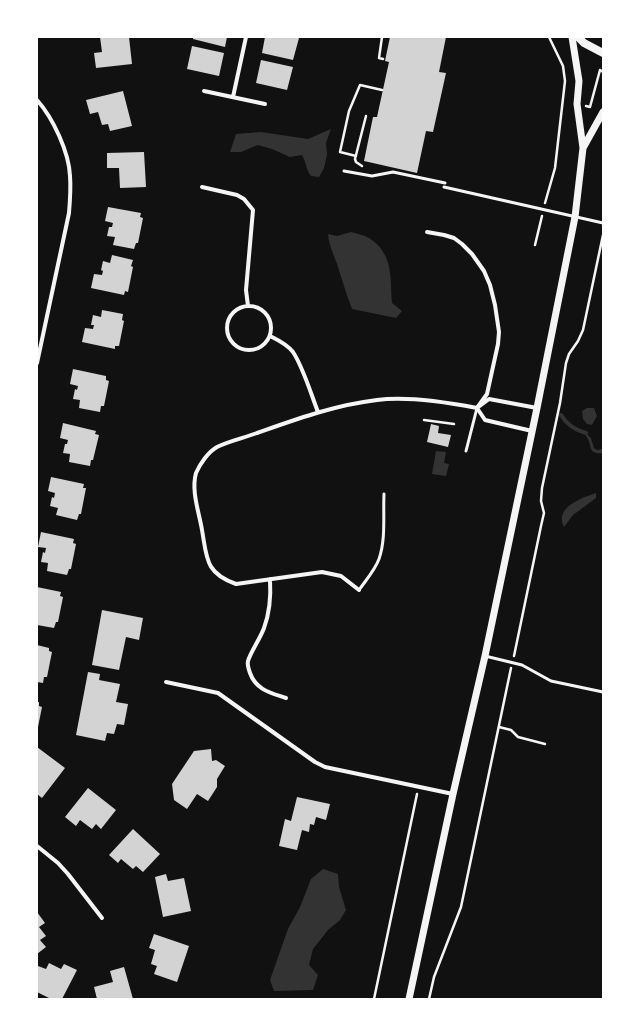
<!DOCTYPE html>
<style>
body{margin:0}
#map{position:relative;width:640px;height:1036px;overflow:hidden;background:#111;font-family:"Asap Condensed",sans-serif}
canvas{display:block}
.frame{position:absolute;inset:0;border:38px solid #fff;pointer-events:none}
</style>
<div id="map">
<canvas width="640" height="1036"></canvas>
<div class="frame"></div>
</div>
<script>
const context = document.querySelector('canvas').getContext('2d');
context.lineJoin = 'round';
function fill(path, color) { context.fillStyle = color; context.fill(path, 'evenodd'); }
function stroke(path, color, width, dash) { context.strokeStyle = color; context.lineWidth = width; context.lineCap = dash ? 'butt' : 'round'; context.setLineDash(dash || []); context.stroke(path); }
fill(new Path2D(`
 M331 129 326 143 327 155 324 168 319 177 311 176C305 168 307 164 302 155L290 157 272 149 258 145 241 152H230L236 134 261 132 308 139Z
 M351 232C357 234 364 235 369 238 394 254 390 278 392 303L402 311 396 318 352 309C346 294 342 279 337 264 333 253 329 245 328 234L337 236Z
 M587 408H594L597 416 592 425 587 424 583 419 582 411Z
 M586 433 591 438 594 448 597 450 603 449V453C587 455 593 445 586 436Z
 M436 451 446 452 444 463 449 464 446 476 432 474Z
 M596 493V498L573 515 564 527C554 507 582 498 596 493Z
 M323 869 338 874 339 887 346 910 340 920 328 930 313 949 309 965 318 975 313 990 274 991 270 980 288 929 300 907 311 879Z`), '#333');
stroke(new Path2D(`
 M561 415C567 425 575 430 586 433`), '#333', 4);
fill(new Path2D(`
 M100 37H129L132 64 96 68 94 53 102 52Z
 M193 37H227L225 47 193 39Z
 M265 37 299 38 293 60 262 53Z
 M390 37H446L439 72 446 73 433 132 426 131 417 173 364 161 373 117H377L389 62 385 61Z
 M192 46 224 53 219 76 187 69Z
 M261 60 293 67 287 90 256 83Z
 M123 91 132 126 110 131 108 124 102 125 98 112 90 114 86 100Z
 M144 152 146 187 120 188 119 168H107V153Z
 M108 207 141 213 140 217 143 218 138 243H136L134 249 113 245 115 237 107 236 109 227H112L113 223 105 221Z
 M112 255 133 260 131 266 133 267 128 292 125 291 124 295 91 288 94 274 102 275 103 271 101 270 103 261 110 263Z
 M102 310 123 314 122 320 124 321 119 346H115V349L82 342 85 328 93 329 94 325H91L93 315 101 317Z
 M73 369 106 376V380L109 381 104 406H101L100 412 79 408 80 400 73 399 75 389 77 390 78 386 70 384Z
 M63 423 96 431 95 434 99 435 93 460H91L90 466 69 462 70 454 63 453 65 444H67L68 440 60 438Z
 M431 424 439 426 438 433 451 435 448 447 427 442Z
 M51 477 84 484 83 488H86L81 514H79L77 520 56 515 58 508 50 506 52 497 54 498 55 493 48 491Z
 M41 532 74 539 73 543 76 544 71 569H69L67 575 47 571 48 563 41 562 43 552 45 553 46 548 38 547Z
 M37 587 61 592 60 596 63 597 58 622H56L54 628 37 625Z
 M102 610 143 618 139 640 126 637 119 670 92 665Z
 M37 645 49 648V651L52 652 47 677H44L43 683 37 682Z
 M88 672 100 674 99 680 120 684 116 702 128 704 124 725 117 724 114 734 107 733 105 741 76 735Z
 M37 702H39V706L42 707 38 727Z
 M37 747 65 768 42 798 37 794 38 781Z
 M211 749 212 761 216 760 225 766 217 779V787L208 801 197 794 187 809 174 800 172 784 194 751Z
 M88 788 116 810 101 829 96 824 92 829 80 820 76 826 65 817Z
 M297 797 330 804 326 820 316 817 314 825 310 824 309 832 302 830 297 850 279 846 285 819 291 821Z
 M133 829 160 854 143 872 136 866 133 869 121 859 118 863 109 855Z
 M166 874 168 881 184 878 191 911 163 917 155 877Z
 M37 912 45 923 39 927 46 936 40 940 46 947 37 954Z
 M154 934 189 946 177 982 154 974 157 966 151 964 155 950 149 948Z
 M49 963 61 969 64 964 77 970 62 999H51L37 992V967L38 966 46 969Z
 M124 967 133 999H97L94 987 113 982 110 971Z`), '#d3d3d3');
stroke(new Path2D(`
 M382 37 379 58 383 59
 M586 106 590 107 600 70 603 72
 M356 156 340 152 349 111 360 85 382 90
 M362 166 356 162 355 159 366 116
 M545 203 555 168 565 81 563 66 549 37
 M535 245 542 216
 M424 420 454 424
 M514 656 541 526 544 513 541 501 542 488 560 403 566 363 569 354 578 341 583 330 603 235
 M499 727 511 730 518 737 545 744
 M374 999 417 794
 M429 999 434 977 461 907 511 668`), '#f5f5f5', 2.5);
stroke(new Path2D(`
 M344 171 372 176 393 172 445 183
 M444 187 603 223
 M466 451 477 408
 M359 590C366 580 375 570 379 559 386 539 383 515 384 494
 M485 656 522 665 551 681 603 692`), '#f5f5f5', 3);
stroke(new Path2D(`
 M204 91 265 104
 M233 97 246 37
 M37 100C53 118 69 152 70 176 71 188 70 201 69 213L37 363
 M202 187 237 195 244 199 253 210 246 290 248 306
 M227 328a22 22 0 1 1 44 0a22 22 0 1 1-44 0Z
 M270 336C278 340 287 344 293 352 303 367 311 394 318 412
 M532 431 485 420 477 408 489 399 537 408
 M270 579C271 596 270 612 264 628 261 637 250 653 248 661 247 665 249 670 250 673 256 690 271 693 286 698
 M359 590 341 576 322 572 236 584C205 573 207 558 202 530 199 512 191 491 196 473 200 464 208 452 217 447 229 441 244 438 257 433 297 419 335 405 377 400 407 396 446 402 477 408L487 394 498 344 499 332 495 305 490 285 484 271 472 254 462 244 454 238 444 235 427 232
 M166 682 218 693 315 762 325 767 453 794
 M37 846 58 863 68 874 102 918`), '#f5f5f5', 4);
stroke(new Path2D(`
 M583 148 603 112
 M409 999 453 794 485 656 537 408 575 217 583 148 577 104 579 81 572 37`), '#f5f5f5', 7);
stroke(new Path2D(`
 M578 37 584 43 603 53`), '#f5f5f5', 8);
</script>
